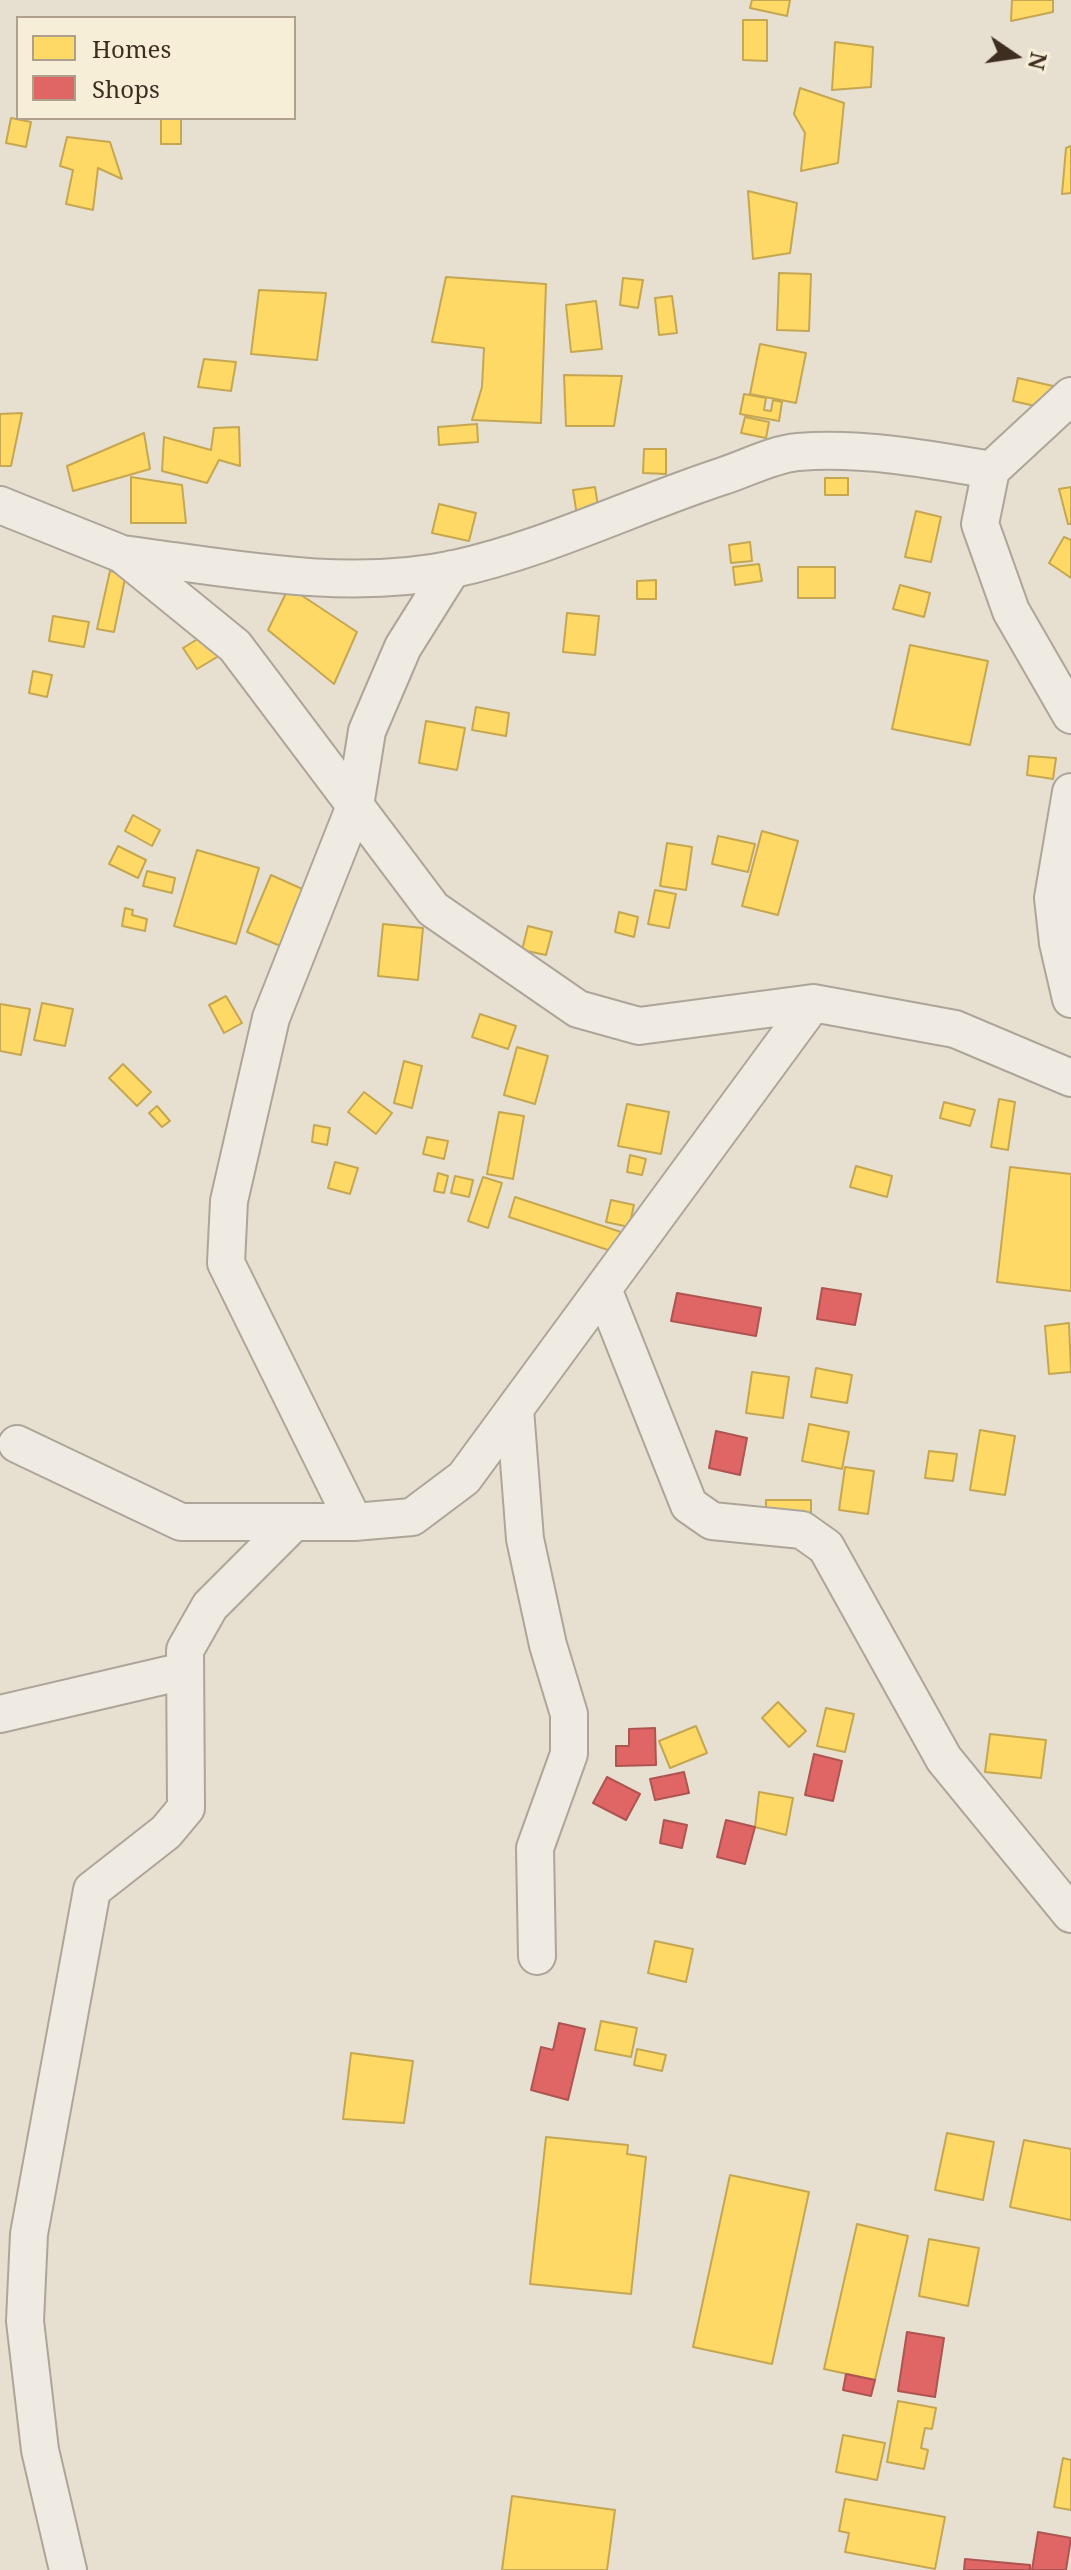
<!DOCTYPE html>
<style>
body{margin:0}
#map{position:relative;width:1071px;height:2570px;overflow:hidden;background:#e7e0d1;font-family:"Noto Serif",serif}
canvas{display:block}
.legend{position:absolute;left:16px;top:16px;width:280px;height:104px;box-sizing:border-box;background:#f7eed8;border:2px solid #ada18e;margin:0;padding:10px 14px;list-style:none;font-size:24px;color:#3d2e20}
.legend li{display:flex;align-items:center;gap:16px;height:40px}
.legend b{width:40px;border:2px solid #ada18e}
.north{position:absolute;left:975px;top:16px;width:80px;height:80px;-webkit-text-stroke:6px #f7eed8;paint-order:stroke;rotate:103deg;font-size:22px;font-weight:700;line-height:32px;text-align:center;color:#3d2e20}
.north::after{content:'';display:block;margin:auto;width:28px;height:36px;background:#3d2e20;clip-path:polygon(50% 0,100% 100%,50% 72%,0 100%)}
</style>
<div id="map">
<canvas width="1071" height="2570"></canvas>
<ul class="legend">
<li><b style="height:22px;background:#ffd966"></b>Homes</li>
<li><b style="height:22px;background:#e06666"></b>Shops</li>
</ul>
<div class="north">N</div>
</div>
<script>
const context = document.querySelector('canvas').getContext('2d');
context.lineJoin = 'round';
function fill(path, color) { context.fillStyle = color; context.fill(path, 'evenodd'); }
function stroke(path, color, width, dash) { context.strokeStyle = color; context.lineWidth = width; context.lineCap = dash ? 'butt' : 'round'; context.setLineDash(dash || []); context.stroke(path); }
const homes = new Path2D(`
 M752 0H790L787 16 750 8Z
 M1012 0H1053V12L1011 21Z
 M743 20H767V61L743 60Z
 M835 42 873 47 871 87 832 90Z
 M800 88 844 103 838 163 801 171 805 133 794 114Z
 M11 118 31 122 26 147 6 143Z
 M161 118H181V144H161Z
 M67 137 110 142 122 179 98 168 93 210 66 204 73 170 60 166Z
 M1071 146V193L1062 194 1066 148Z
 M748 191 797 203 790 253 753 259Z
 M779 273 811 274 809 331 777 330Z
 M446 277 546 284 541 423 472 420 482 387 484 348 432 342Z
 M623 278 643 280 638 308 620 305Z
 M259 290 326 293 317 360 251 354Z
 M672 296 677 333 659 335 655 298Z
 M596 301 602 349 571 352 566 305Z
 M760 344 806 353 796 403 750 394Z
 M204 359 236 362 231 391 198 387Z
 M564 375 622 376 614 426H566Z
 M1018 378 1053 386 1048 409 1013 401Z
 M744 394 766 398 764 410 771 411 773 400 782 402 779 421 740 414Z
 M22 413 11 466H0V414Z
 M745 417 769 422 766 438 741 433Z
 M477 424 478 442 439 445 438 427Z
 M239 427 240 466 219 460 207 483 162 471 164 437 211 450 214 428Z
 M144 433 150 469 73 491 67 466Z
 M644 449H666V474L643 473Z
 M131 477 182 485 186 523H131Z
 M825 478H848V495H825Z
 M595 487 600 519 578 522 573 490Z
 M1071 487V524H1068L1059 489Z
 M439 504 476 513 469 541 432 533Z
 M916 511 941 517 931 562 905 557Z
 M1064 537 1071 540V578L1049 563Z
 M750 542 752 561 731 563 729 545Z
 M759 564 762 581 735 585 733 567Z
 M798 567H835V598H798Z
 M110 571 126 574 114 632 97 629Z
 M656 580V599H637V581Z
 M900 585 930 593 924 617 893 609Z
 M289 587 357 632 334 684 268 630Z
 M567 613 599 616 595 655 563 652Z
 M53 616 89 622 84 647 49 641Z
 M209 632 222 654 197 669 183 648Z
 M910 645 988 661 970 745 892 729Z
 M33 671 52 675 47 697 29 693Z
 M476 707 509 713 506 736 472 730Z
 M426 721 465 728 457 770 419 763Z
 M1029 756 1056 758 1053 779 1027 775Z
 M133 815 160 830 152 846 125 831Z
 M762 831 798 841 778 915 742 906Z
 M718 836 755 844 748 872 712 864Z
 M667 843 692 847 686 890 660 886Z
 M118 846 146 860 138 878 109 864Z
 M197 850 259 868 236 944 174 926Z
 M147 871 175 878 172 893 143 886Z
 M271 875 307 891 283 947 247 932Z
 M655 890 676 894 669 928 648 924Z
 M125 908 133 910 132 915 147 919 145 931 122 926Z
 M619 912 638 917 634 937 615 932Z
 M383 924 423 928 418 980 378 976Z
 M528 926 552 932 546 955 522 950Z
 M226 996 242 1023 224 1033 209 1005Z
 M42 1003 73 1009 65 1046 34 1040Z
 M0 1004 30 1009 21 1055 0 1051Z
 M480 1014 516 1026 508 1049 472 1037Z
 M517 1047 548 1056 535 1104 504 1095Z
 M404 1061 422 1066 412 1108 394 1103Z
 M123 1064 151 1092 137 1106 109 1078Z
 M364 1092 392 1113 376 1134 348 1112Z
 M999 1099 1015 1102 1008 1150 991 1147Z
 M944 1102 975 1110 970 1126 940 1118Z
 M627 1104 669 1112 661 1154 618 1146Z
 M157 1106 170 1121 162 1127 149 1113Z
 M499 1112 524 1116 513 1179 487 1174Z
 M314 1125 330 1128 327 1145 312 1142Z
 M427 1137 448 1141 444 1159 423 1154Z
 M630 1155 646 1159 642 1175 627 1172Z
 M335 1162 358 1168 350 1194 328 1188Z
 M856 1166 892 1176 887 1197 850 1187Z
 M1010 1167 1071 1174V1291L997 1282Z
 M438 1173 448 1176 444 1193 434 1191Z
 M455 1176 473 1180 469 1197 451 1193Z
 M483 1177 502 1183 488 1228 468 1221Z
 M515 1197 624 1233 617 1253 509 1217Z
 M611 1200 634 1205 629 1227 606 1222Z
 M1069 1323 1071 1372 1049 1374 1045 1326Z
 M816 1368 852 1375 847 1403 811 1397Z
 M752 1372 789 1377 783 1418 746 1413Z
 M809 1424 849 1432 842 1469 802 1461Z
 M980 1430 1015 1436 1005 1495 970 1490Z
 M929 1451 957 1454 953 1481 925 1478Z
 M845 1467 874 1471 868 1514 839 1510Z
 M766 1500H811V1528L766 1527Z
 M778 1702 806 1731 789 1747 762 1718Z
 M826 1708 854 1714 845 1752 817 1746Z
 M696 1726 707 1753 670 1768 659 1741Z
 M990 1734 1046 1740 1041 1778 985 1772Z
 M759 1792 793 1798 786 1835 755 1827Z
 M655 1941 693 1949 686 1982 648 1973Z
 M601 2021 637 2028 631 2057 595 2050Z
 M637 2049 666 2055 662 2071 634 2065Z
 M351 2053 413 2061 404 2123 343 2119Z
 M947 2133 994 2142 983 2200 935 2190Z
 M546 2137 628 2145 627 2154 646 2157 631 2294 530 2284Z
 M1024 2140 1071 2149V2220L1010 2207Z
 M730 2175 809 2192 772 2364 693 2347Z
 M857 2224 908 2236 875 2380 824 2369Z
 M929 2239 979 2248 968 2306 919 2296Z
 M898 2401 936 2408 932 2429 925 2428 921 2448 928 2450 924 2469 887 2462Z
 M843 2435 885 2443 877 2480 836 2472Z
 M1063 2458 1071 2460V2510L1054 2507Z
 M512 2496 615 2510 607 2570H502Z
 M845 2499 945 2517 935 2569 845 2552 849 2533 839 2531Z`);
fill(homes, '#ffd966');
stroke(homes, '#c5a651', 2);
const shops = new Path2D(`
 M822 1288 861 1294 855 1325 817 1319Z
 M677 1293 761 1308 756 1336 671 1321Z
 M716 1431 747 1438 740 1475 709 1468Z
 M655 1728 656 1765 616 1766V1746H629V1729Z
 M814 1754 842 1761 833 1801 805 1795Z
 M684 1772 689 1793 655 1800 650 1779Z
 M607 1777 640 1794 626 1820 593 1803Z
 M664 1820 687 1825 682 1848 660 1843Z
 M726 1820 755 1827 745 1864 717 1857Z
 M559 2023 585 2029 568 2100 531 2090 541 2047 553 2050Z
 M907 2332 944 2338 935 2397 898 2391Z
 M846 2374 875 2380 871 2396 843 2390Z
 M1038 2532 1071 2538 1066 2570H1032Z
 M965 2559 1030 2565V2570H964Z`);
fill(shops, '#e06666');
stroke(shops, '#af5551', 2);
const street = new Path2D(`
 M1071 396 991 470 980 524 1011 611 1071 715
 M0 505 122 554 235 646 433 909 578 1009 639 1026 813 1003 955 1029 1071 1078
 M122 554C230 568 345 592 454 569 546 549 634 505 723 476 747 468 774 454 798 452 863 447 928 459 991 470
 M1071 792 1053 898 1058 943 1071 999
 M603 1289 689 1505 712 1521 802 1530 826 1547 944 1759 1071 1914
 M515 1409 525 1539 548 1645 569 1714V1754L535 1848 537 1956
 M17 1444 181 1522H354L412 1517 464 1478 813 1003
 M354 1522 226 1263 229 1201 271 1018 355 806 367 731 403 647 452 569
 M0 1714 184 1671
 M68 2570 40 2450 25 2321 29 2234 92 1890 166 1832 186 1808 185 1650 210 1606 294 1522`);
stroke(street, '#ada599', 40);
stroke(street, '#efebe3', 36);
</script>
